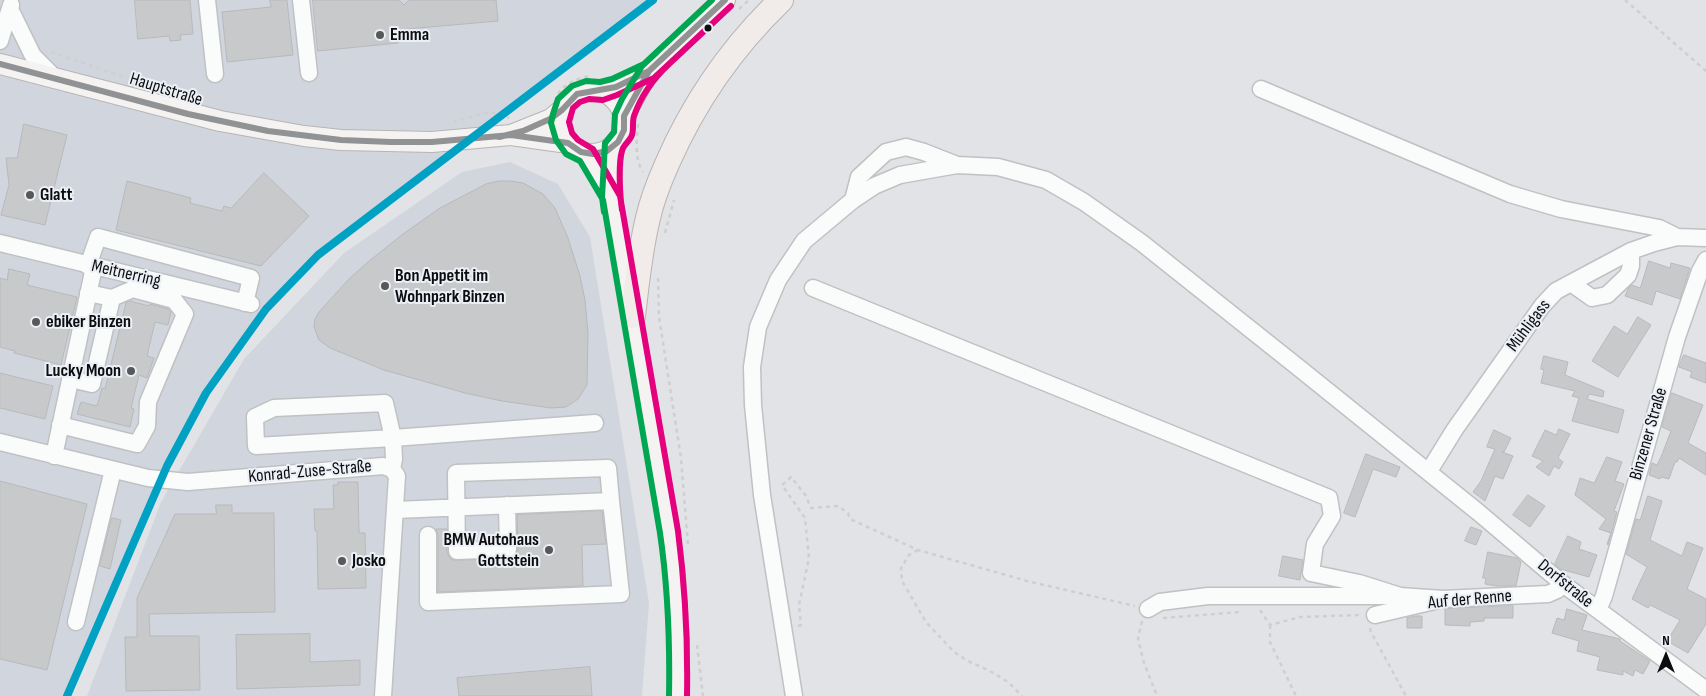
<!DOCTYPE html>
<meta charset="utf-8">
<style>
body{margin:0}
#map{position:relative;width:1706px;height:696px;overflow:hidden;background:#e1e3e6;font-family:"Sofia Sans Condensed",sans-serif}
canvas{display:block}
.north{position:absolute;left:1641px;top:631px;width:50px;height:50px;-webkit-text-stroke:4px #ecf0f6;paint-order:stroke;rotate:0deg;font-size:14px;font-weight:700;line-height:20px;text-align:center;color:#0b0d0f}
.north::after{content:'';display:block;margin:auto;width:18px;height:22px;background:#0b0d0f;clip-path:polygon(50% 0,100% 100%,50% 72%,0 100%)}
</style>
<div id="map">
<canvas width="1706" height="696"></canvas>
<div class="north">N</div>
</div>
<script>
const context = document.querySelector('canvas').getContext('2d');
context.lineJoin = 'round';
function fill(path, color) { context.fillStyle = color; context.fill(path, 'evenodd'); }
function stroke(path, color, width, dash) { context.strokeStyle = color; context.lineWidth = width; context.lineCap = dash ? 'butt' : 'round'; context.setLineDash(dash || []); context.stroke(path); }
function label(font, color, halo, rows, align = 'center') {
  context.font = font + ' "Sofia Sans Condensed",sans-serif'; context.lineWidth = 4; context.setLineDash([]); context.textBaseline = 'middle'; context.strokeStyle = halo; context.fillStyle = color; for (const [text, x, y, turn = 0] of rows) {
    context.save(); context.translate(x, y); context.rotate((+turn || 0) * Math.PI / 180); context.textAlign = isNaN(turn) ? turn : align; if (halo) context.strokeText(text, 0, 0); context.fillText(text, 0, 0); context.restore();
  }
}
fill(new Path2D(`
 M0 0H653L318 255 266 309 206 392 168 466 67 696H0Z
 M510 162 558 184 590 237 649 603 642 696H87L161 502 244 359 344 253 462 172Z`), '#d1d6de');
const building = new Path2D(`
 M135 0H190L193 34 180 35 181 40 170 41 169 36 138 39Z
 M270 0H287L293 55 227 62 222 12 271 7Z
 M313 0H399L404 5 409 0H496L498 21 407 29V34L398 43 318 51Z
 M24 124 67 135 45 225 1 215 9 185 6 158H17Z
 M264 173 309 216 261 266 116 230 127 181 191 198 190 203 222 211 224 206 231 208Z
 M499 181H512L523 183 543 194 555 208 568 238 580 276 585 300 588 333 587 385 578 399 566 407 551 408 502 401 465 393 384 370 330 348 319 340 314 327 315 319 319 312 348 280 368 262 403 234 440 208 486 184Z
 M1649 261 1670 268 1671 263 1690 268 1680 299 1656 291 1652 305 1625 296 1628 289 1632 285 1640 288Z
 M9 269 30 274 27 285 77 297 61 365 14 353 15 351 0 347V278L7 280Z
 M130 301 149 306 150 304 168 309 171 312 168 325 155 322 147 356 154 358 147 378 139 375 131 408 134 409 130 427 77 414 81 402 97 406 102 388 105 389 126 303Z
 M1638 317 1651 325 1618 377 1592 361 1614 326 1627 334Z
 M1684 355 1706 363V383L1690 377 1692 372 1679 367Z
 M1544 356 1568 362 1565 375 1604 391 1603 397 1589 394 1587 399 1624 410 1618 433 1572 421 1579 398 1572 396 1575 391 1541 383 1544 370 1541 369Z
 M0 373 53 386 45 419 0 408Z
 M1672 393 1703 405 1688 443 1706 453V475L1679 458 1677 462H1675L1669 479 1661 477 1660 479 1649 475 1652 463 1657 465 1661 457 1671 431 1662 427Z
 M1559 429 1570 434 1558 458 1563 462 1559 469 1554 466 1549 476 1536 467 1543 461 1532 456 1545 430 1556 435Z
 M1494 430 1511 438 1504 452H1502L1513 456 1503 479 1495 476 1485 501 1473 492 1481 481 1495 449 1487 447Z
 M1366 454 1400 467 1396 477 1373 469 1355 517 1344 513Z
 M1607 457 1622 462 1615 481 1624 484 1614 511 1617 512 1608 545 1607 544 1611 533 1599 529 1606 519 1575 495 1580 478 1594 483Z
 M0 481 87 504 47 670 0 659Z
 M338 482H358L359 533H365L366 588 318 589 317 531H315L314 509H334L333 485H338Z
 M1528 495 1545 506 1530 527 1513 515Z
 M1648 496 1662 501 1650 540 1682 556 1687 542 1703 548 1687 589 1706 599V624L1688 653 1667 641 1680 620 1650 605 1648 608 1632 599 1647 567 1626 554 1636 519 1640 520Z
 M216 505H232V513H274L275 612 149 614 150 636H199L200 690 126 691 125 637H137V598L175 514H216Z
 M602 511 606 544 582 545 583 586 438 592V535L436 529H447V552L449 557 453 560 508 559 515 558 518 549 517 515Z
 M112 518 121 520 110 569 100 566Z
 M1471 527 1482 531 1476 545 1465 541Z
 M1568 536 1581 542 1579 549 1597 555 1589 577 1560 569 1555 564Z
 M1488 552 1517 558 1521 562 1516 586H1496L1485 584 1486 578H1483Z
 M1283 556 1303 560 1300 580 1279 576Z
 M1513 606V618H1484V621L1470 622V626L1445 625V609Z
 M1567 609 1587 615 1582 630 1620 639V641L1650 661 1643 674 1635 670 1633 676 1623 671V675L1597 670 1600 657 1577 651 1579 641 1552 633 1557 618 1564 620Z
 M1416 616H1422V628H1407V618Z
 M310 634V662L360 660V685L237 689 236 635Z
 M590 667 592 696H459L457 678Z`);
fill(building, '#c7c9cb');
stroke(building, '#b8b9bc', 1);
const minor = new Path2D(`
 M207 0 215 74
 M301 0 309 73
 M10 9 33 56 55 78
 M0 41 11 5
 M1261 89 1510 194 1561 209 1659 228 1677 237
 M853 200 859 177 886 152 906 147 924 152 957 165
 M0 243 251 304
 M88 266 98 237 251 278 245 303
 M1571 283 1592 298 1607 295 1628 275 1631 266V251
 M813 288 1329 498 1332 516 1315 544 1311 573 1359 583 1400 596
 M71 379 92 384 112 298 88 293
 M60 425 137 444 147 426 148 402 185 314 174 300 133 289 112 298
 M0 442 148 478 188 482 383 466 392 469 397 476 383 696
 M54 456 94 267
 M392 469 394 459 393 438 256 446 255 417 274 408 385 403 393 438 595 423
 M1429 471 1455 429 1542 306 1556 291 1631 251 1654 243 1677 237 1706 238
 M395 510C467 507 539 504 611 501L608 468 456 473 457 551 508 549 507 505
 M428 535V602L621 594 611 501
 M1148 609 1160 602 1208 596H1400L1443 599
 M1598 610 1604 596 1677 337 1700 271 1706 260
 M1375 615 1443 599 1548 594 1557 590 1563 584
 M76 622 113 470
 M794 696 762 495 753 405 752 367 758 327 778 280 804 241 853 200 874 186 900 175 957 165 998 167 1046 180 1084 202 1142 243 1299 368 1478 512 1563 584 1706 690`);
const major = new Path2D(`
 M0 64 220 121 304 136 341 140 432 142 511 135 568 143
 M560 122a32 32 0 1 1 64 0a32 32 0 1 1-64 0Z
 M601 91 615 87 649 71
 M624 116 649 71 725 0
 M511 135 551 119 563 109
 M613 146 611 197 659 471 675 576 679 640 678 696
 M586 154 611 197`);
const highway = new Path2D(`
 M633 316C637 283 640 250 648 218 652 200 659 182 667 164 694 102 732 47 781 0`);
stroke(minor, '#c0c1c3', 19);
stroke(major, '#b8b4b4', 22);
stroke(highway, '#b8b4b4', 26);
stroke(new Path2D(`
 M1625 0 1706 71
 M739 9 749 0
 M51 52 124 77
 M558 94C566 82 578 78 592 76
 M453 122 490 112 509 118
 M638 124C637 140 634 158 643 172
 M665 233 674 200
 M658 278 659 317 681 458 688 545
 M918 550 909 555 901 568 902 581 926 622 954 652 968 661 990 671 1008 682 1022 696
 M1260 610 1270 625 1300 617 1361 615
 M1163 618 1240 612
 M1142 621 1138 639 1144 663 1157 696
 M1270 625V642L1296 696
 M798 626 801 625 799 605 809 558 805 518 782 485 791 477 806 496 811 508 838 506 848 513 850 519 918 550 1027 581 1135 606
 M1370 628 1371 632 1406 696
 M697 645 703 696`), '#cfcfd0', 2.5, [4, 4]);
stroke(minor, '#fafbfb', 16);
stroke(major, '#f5f2f2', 20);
stroke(highway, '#f1ecea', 24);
stroke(new Path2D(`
 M0 64 188 114 268 131 341 140 391 142H432L511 135 568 143 581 152 593 154 607 151 618 142 624 130V116L649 71 725 0
 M499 137 523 131 550 119 562 110 577 94 616 87 649 71`), '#919293', 6);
stroke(new Path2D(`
 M622 210C620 196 618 164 622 151 623 145 630 141 632 135 634 129 632 122 634 116 641 96 654 78 669 64
 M687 696C688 640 685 586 678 531L620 196 593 149 578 140 572 133 569 122 573 108 580 102 589 99 603 100 617 95 654 78 731 6`), '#e5007d', 6);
stroke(new Path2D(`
 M604 212 602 197 605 143 614 132 615 114 622 99 642 66 657 52
 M669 696C670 640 668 588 660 533L603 200 580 161 566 154 556 140 551 123 553 114 558 99 572 86 586 81 600 82 612 79 644 64 712 0`), '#00a651', 6);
stroke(new Path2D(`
 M67 696 167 466 206 393 266 309 318 255 653 0`), '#01a1c4', 8);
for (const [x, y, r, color] of [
 [708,28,4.5,"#0b0d0f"],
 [380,35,5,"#56585a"],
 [30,195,5,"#56585a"],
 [385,286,5,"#56585a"],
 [36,322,5,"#56585a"],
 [131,371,5,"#56585a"],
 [549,550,5,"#56585a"],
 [342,561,5,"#56585a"]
]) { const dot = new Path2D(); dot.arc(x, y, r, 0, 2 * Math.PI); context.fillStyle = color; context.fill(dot); stroke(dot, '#ecf0f6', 2); }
label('bold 18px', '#0b0d0f', '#ecf0f6', [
 ["Emma",390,35],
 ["Glatt",40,195],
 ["Bon Appetit im",395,276],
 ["Wohnpark Binzen",395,297],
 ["ebiker Binzen",46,322],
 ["Lucky Moon",121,371,"right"],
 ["BMW Autohaus",539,540,"right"],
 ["Gottstein",539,561,"right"],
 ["Josko",352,561]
], 'left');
label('18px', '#0b0d0f', '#ecf0f6', [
 ["Hauptstraße",166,90,17],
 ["Meitnerring",126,274,13],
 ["Mühligass",1529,326,-53],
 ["Binzener Straße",1649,434,-74],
 ["Konrad-Zuse-Straße",310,472,-5],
 ["Dorfstraße",1565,584,39],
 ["Auf der Renne",1470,600,-5]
]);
</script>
